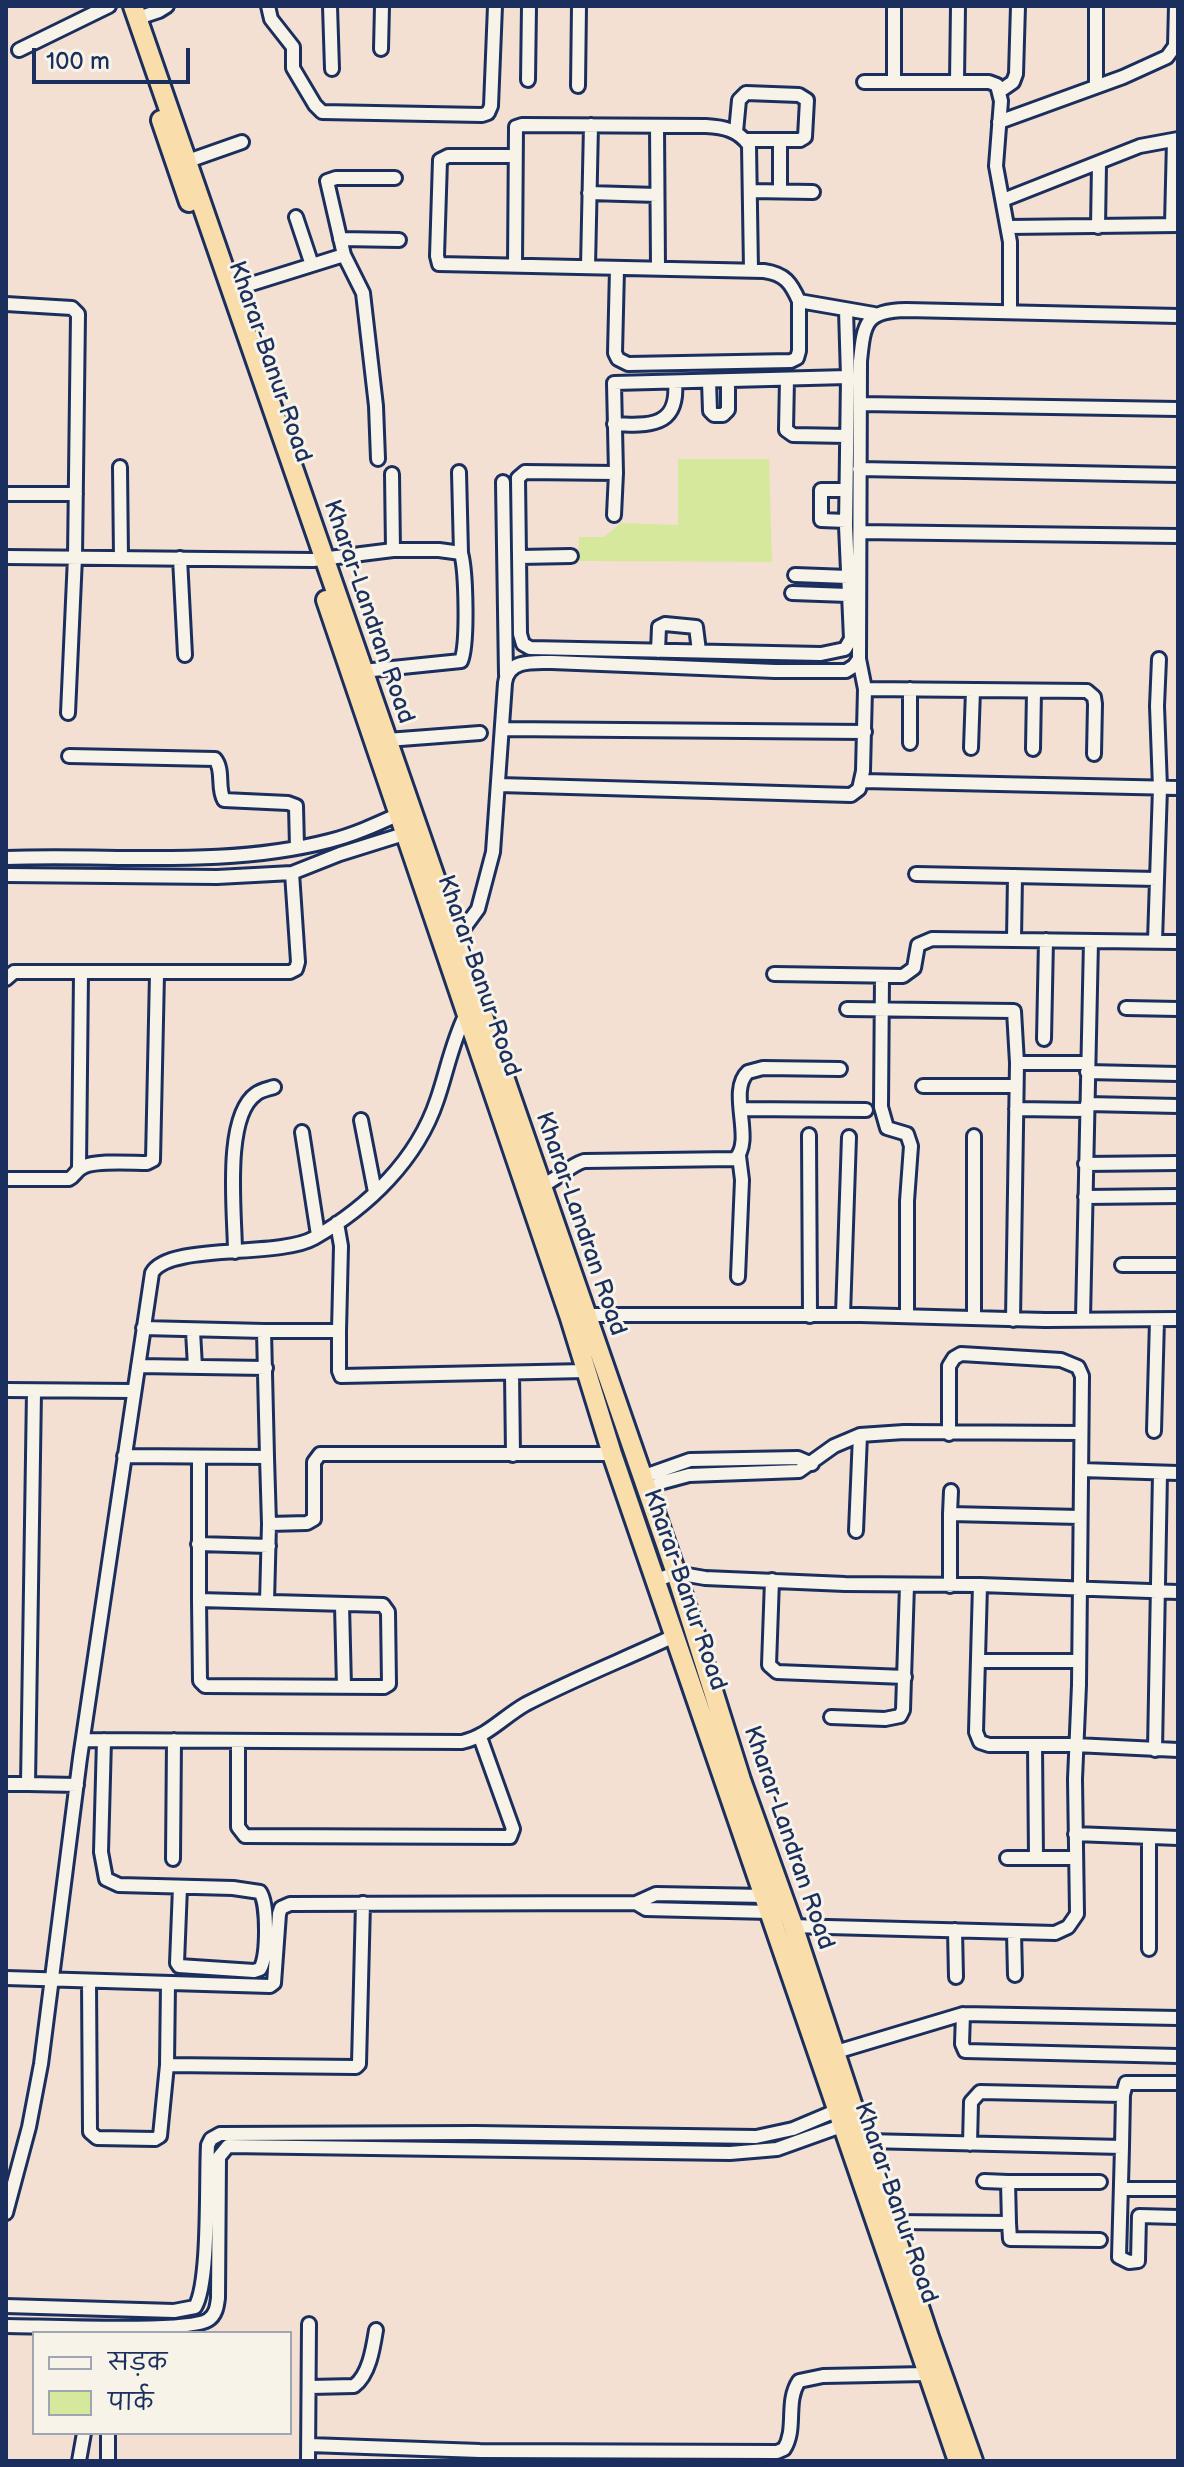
<!DOCTYPE html>
<meta charset="utf-8">
<style>
body{margin:0}
#map{position:relative;width:1184px;height:2467px;overflow:hidden;background:#f3e0d3;font-family:"Balsamiq Sans","Playpen Sans Deva",sans-serif}
canvas{display:block}
.frame{position:absolute;inset:0;border:8px solid #1b2f5e;pointer-events:none}
.legend{position:absolute;left:32px;top:2331px;width:260px;height:104px;box-sizing:border-box;background:#f7f3e8;border:2px solid #9fa5b1;margin:0;padding:10px 14px;list-style:none;font-size:24px;color:#1b2f5e}
.legend li{display:flex;align-items:center;gap:16px;height:40px}
.legend b{width:40px;border:2px solid #9fa5b1}
.scale{position:absolute;left:32px;top:48px;width:158px;height:36px;box-sizing:border-box;border:4px solid #1b2f5e;border-top:0;padding-left:10px;font-size:24px;line-height:28px;white-space:nowrap;color:#1b2f5e;-webkit-text-stroke:6px #f7f3e8;paint-order:stroke}
</style>
<div id="map">
<canvas width="1184" height="2467"></canvas>
<div class="frame"></div>
<ul class="legend">
<li><b style="height:10px;background:#f7f3e8"></b>सड़क</li>
<li><b style="height:22px;background:#d5e89c"></b>पार्क</li>
</ul>
<div class="scale">100 m</div>
</div>
<script>
const context = document.querySelector('canvas').getContext('2d');
context.lineJoin = 'round';
function fill(path, color) { context.fillStyle = color; context.fill(path, 'evenodd'); }
function stroke(path, color, width, dash) { context.strokeStyle = color; context.lineWidth = width; context.lineCap = dash ? 'butt' : 'round'; context.setLineDash(dash || []); context.stroke(path); }
function label(font, color, halo, rows, align = 'center') {
  context.font = font + ' "Balsamiq Sans",sans-serif'; context.lineWidth = 6; context.setLineDash([]); context.textBaseline = 'middle'; context.strokeStyle = halo; context.fillStyle = color; for (const [text, x, y, turn = 0] of rows) {
    context.save(); context.translate(x, y); context.rotate((+turn || 0) * Math.PI / 180); context.textAlign = isNaN(turn) ? turn : align; if (halo) context.strokeText(text, 0, 0); context.fillText(text, 0, 0); context.restore();
  }
}
fill(new Path2D(`
 M678 459H769L772 562 578 561 579 537H604L621 523 678 525Z`), '#d5e89c');
const minor = new Path2D(`
 M268 6 271 19 293 47V68L315 105 322 112 482 115 488 113 491 106 495 6
 M330 6 332 69
 M138 18 159 11 167 6
 M381 49 382 6
 M19 50 109 6
 M528 80 529 6
 M894 81V6
 M957 81 958 6
 M864 82H989L997 85 1001 101 996 166 1010 242V312
 M578 86 579 6
 M1096 86V6
 M1000 91 1013 82 1016 74 1018 6
 M999 122 1123 77 1167 57 1175 46 1176 6
 M657 126 658 268
 M736 132 739 100 746 93 799 95 807 100 805 137 800 140H746
 M780 141V191
 M515 156H448L440 160 437 256 439 264 764 271C785 274 791 283 799 301L874 314
 M188 161 242 142
 M750 191 813 192
 M589 193 657 195
 M1003 200 1140 146 1178 139
 M296 217 312 265
 M1172 225 1174 140
 M1008 227 1178 225
 M1098 227 1099 164
 M340 239 399 240
 M344 255 327 181 336 178H395
 M515 265 516 127 522 125 706 126C724 127 738 130 749 145L751 270
 M588 267 591 125
 M617 269 615 353 618 359 628 364 791 361 797 358 799 351V301
 M232 290 344 255 363 293 376 406 378 459
 M6 304 72 308 78 314 75 557 68 713
 M846 310 848 377 846 526 851 639 845 649 821 654 530 648 523 644 520 634 518 478 525 472 616 473 614 383 848 377
 M787 379 786 430 793 435 847 436
 M709 381 710 411 714 415H723L728 410V381
 M861 404 1178 409
 M614 424C649 426 679 427 675 382
 M120 467 121 558
 M859 469 1178 475
 M459 472 461 553
 M392 474 393 550
 M503 482 506 675
 M6 494H76
 M614 515 616 473
 M846 521 821 520V490H846
 M860 532 1178 536
 M6 557 313 560 393 550H439L461 553C466 571 468 644 461 661L363 671
 M520 557 571 556
 M180 558 185 655
 M795 575 848 577
 M792 593 848 595
 M658 651 659 627 665 624 696 627 699 651
 M865 689 1087 691 1094 697 1095 704 1094 754
 M910 689V743
 M503 729 865 732
 M387 740 480 733
 M971 748 973 690
 M1033 749 1034 691
 M69 756 215 759C224 770 217 788 224 800L288 803 296 806 297 847
 M863 781 1178 788
 M499 785 851 795 859 789 863 771 865 689 859 659
 M6 858C113 854 224 868 329 841 353 835 375 825 397 815
 M916 874 1157 879
 M6 875 217 877 292 873 340 854 404 834
 M456 939 478 909 493 852 505 683C508 659 534 662 552 662L775 671H846L854 666 859 659 860 361C864 323 865 311 906 310L1178 316
 M1014 940 1015 876
 M1155 941 1160 788 1157 706 1159 659
 M774 974 903 976 914 968 918 945 932 939 1178 942
 M882 976 881 1107 887 1128 907 1134 911 1146 907 1201V1316
 M6 979 14 972H290L296 969 298 962 292 873
 M1126 1008 1178 1009
 M847 1009 1014 1011 1017 1063 1013 1320
 M1044 1039 1046 940
 M1017 1063H1088
 M1087 1072 1178 1074
 M923 1086H1016
 M1087 1104 1178 1106
 M741 1109 866 1110
 M1016 1109 1087 1110
 M361 1120 375 1192
 M302 1132 318 1235
 M809 1135 810 1316
 M974 1136V1318
 M1085 1164 1178 1163
 M79 1168 81 973
 M6 1179H69C75 1176 76 1170 83 1167 95 1160 131 1163 147 1163L153 1160 157 974
 M541 1186C557 1180 568 1166 584 1161L735 1159C755 1141 727 1091 748 1072L763 1068 840 1069
 M1085 1197 1178 1196
 M337 1223 341 1246 339 1331
 M235 1252C235 1215 223 1117 256 1094 261 1090 268 1089 274 1087
 M1122 1265H1178
 M738 1277 742 1180 739 1156
 M581 1315H861L1045 1320 1178 1319
 M843 1315 849 1137
 M1083 1319 1091 941
 M143 1328 264 1331 267 1457
 M193 1331 195 1367
 M264 1331H339V1371L341 1376 586 1371
 M138 1366 266 1368
 M512 1373 513 1455
 M6 1390 133 1391
 M34 1391 28 1784 77 1785
 M1154 1431 1157 1320
 M124 1456 267 1457 269 1524 307 1523 314 1519V1462L320 1454H612
 M199 1457V1600L383 1605 388 1612 389 1684 384 1687 205 1686 200 1681 199 1600
 M1081 1470 1178 1473
 M642 1477 690 1460 798 1458 812 1464
 M647 1489 663 1482 689 1475 799 1471 834 1446 860 1435 904 1432 1081 1433
 M950 1514 951 1491
 M856 1531 860 1435
 M198 1544 269 1546
 M657 1580 676 1573 705 1578 845 1584 980 1585 1178 1592
 M772 1580 769 1665 777 1672 905 1677
 M980 1585 976 1732 980 1742 989 1745H1075L1178 1750
 M950 1586V1514L1080 1517
 M267 1602 269 1524
 M342 1605 344 1687
 M978 1661H1079
 M831 1717 885 1719 900 1716 903 1710 907 1585
 M83 1740 462 1742C488 1736 503 1717 526 1704 574 1679 625 1659 674 1636
 M104 1740 101 1852 106 1879 119 1885 233 1888 260 1892C268 1904 268 1956 260 1969L254 1971 179 1966 177 1963 180 1887
 M238 1742V1827L245 1836 510 1837 513 1829 480 1737
 M1035 1745 1036 1858
 M1155 1750 1160 1473
 M6 1784H28
 M1075 1834 1178 1838
 M1007 1858H1076
 M173 1859 174 1740
 M636 1903 646 1909 770 1912
 M790 1926 1055 1933 1068 1927 1077 1914 1075 1779 1079 1685 1082 1376 1078 1367 1061 1360 961 1354 954 1358 949 1366V1434
 M955 1930 956 1977
 M1014 1932 1015 1975
 M1149 1949V1837
 M6 1978 270 1986 274 1983 279 1914 281 1908 290 1904 636 1903 656 1894 765 1896
 M89 1981 90 2132 97 2138 155 2139 160 2136 167 2065 168 1984
 M963 2014 962 2044 965 2051 1178 2056
 M836 2052 963 2014 1178 2018
 M167 2065 356 2067 359 2064 363 1903
 M1123 2095 1126 2083H1178
 M866 2141 1122 2147 1119 2257 1129 2262 1138 2261 1139 2216 1178 2217
 M970 2144 971 2102 980 2092 1123 2095 1122 2147
 M984 2181 1008 2182
 M1121 2189H1178
 M6 2213 29 2127 41 2064 80 1758 152 1273C168 1243 279 1258 314 1238 368 1207 417 1160 437 1100 447 1071 452 1042 466 1014L470 1013
 M892 2222 1009 2223 1008 2182H1100
 M1009 2223 1010 2239 1100 2240
 M6 2306 174 2311 195 2307C210 2283 206 2179 208 2145L211 2139 220 2134 476 2133 756 2137 793 2129 838 2110
 M6 2326C39 2326 188 2333 208 2320 216 2315 217 2306 218 2298L219 2157 228 2146 730 2153 777 2149 844 2125
 M310 2387 354 2386C369 2375 373 2349 376 2330
 M108 2433V2461
 M309 2445 480 2451 777 2452 784 2449C797 2429 785 2402 799 2381L823 2376 927 2374
 M79 2461 84 2433
 M308 2461 309 2324`);
const highway = new Path2D(`
 M133 6 676 1573 741 1780 793 1925 929 2337 973 2461
 M161 120 189 202
 M326 600 570 1318 612 1454 958 2461`);
stroke(minor, '#1b2f5e', 18);
stroke(highway, '#1b2f5e', 24);
stroke(minor, '#f7f3e8', 12);
stroke(highway, '#f9deab', 18);
label('24px', '#1b2f5e', '#f7f3e8', [
 ["Kharar-Banur Road",269,362,71],
 ["Kharar-Landran Road",368,612,71],
 ["Kharar-Banur Road",478,976,71],
 ["Kharar-Landran Road",580,1224,71],
 ["Kharar-Banur Road",684,1590,71],
 ["Kharar-Landran Road",788,1838,71],
 ["Kharar-Banur Road",895,2203,71]
]);
</script>
